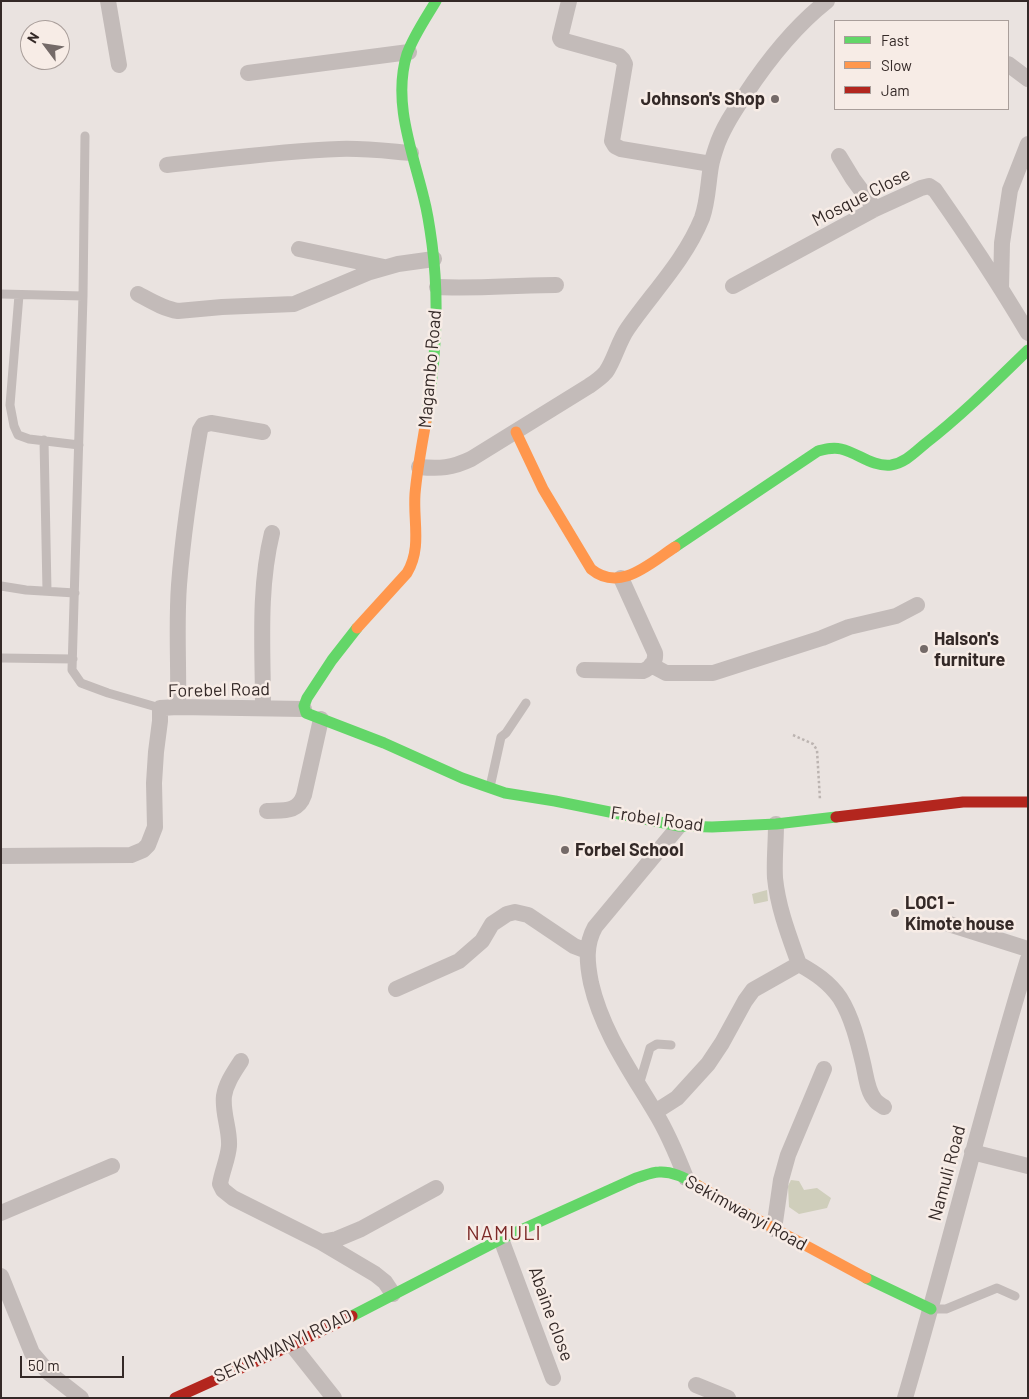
<!DOCTYPE html>
<style>
body{margin:0}
#map{position:relative;width:1029px;height:1399px;overflow:hidden;background:#eae3e0;font-family:Barlow,sans-serif}
canvas{display:block}
.frame{position:absolute;inset:0;border:2px solid #342927;pointer-events:none}
.legend{position:absolute;left:834px;top:20px;width:175px;height:90px;box-sizing:border-box;background:#f7ece6;border:1px solid #a99e9a;margin:0;padding:6px 9px;list-style:none;font-size:15px;color:#342927}
.legend li{display:flex;align-items:center;gap:10px;height:25px}
.legend b{width:25px;border:1px solid #a99e9a}
.north{position:absolute;left:20px;top:20px;width:50px;height:50px;box-sizing:border-box;background:#f7ece6;border:1px solid #a99e9a;border-radius:50%;rotate:301deg;font-size:14px;font-weight:700;line-height:20px;text-align:center;color:#342927}
.north::after{content:'';display:block;margin:auto;width:18px;height:22px;background:#746a68;clip-path:polygon(50% 0,100% 100%,50% 72%,0 100%)}
.scale{position:absolute;left:20px;top:1356px;width:104px;height:22px;box-sizing:border-box;border:2px solid #342927;border-top:0;padding-left:6px;font-size:15px;line-height:18px;white-space:nowrap;color:#342927;-webkit-text-stroke:4px #f7ece6;paint-order:stroke}
</style>
<div id="map">
<canvas width="1029" height="1399"></canvas>
<div class="frame"></div>
<ul class="legend">
<li><b style="height:6px;background:#63d668"></b>Fast</li>
<li><b style="height:6px;background:#ff974d"></b>Slow</li>
<li><b style="height:6px;background:#b3261e"></b>Jam</li>
</ul>
<div class="north">N</div>
<div class="scale">50 m</div>
</div>
<script>
const context = document.querySelector('canvas').getContext('2d');
context.lineJoin = 'round';
function fill(path, color) { context.fillStyle = color; context.fill(path, 'evenodd'); }
function stroke(path, color, width, dash) { context.strokeStyle = color; context.lineWidth = width; context.lineCap = dash ? 'butt' : 'round'; context.setLineDash(dash || []); context.stroke(path); }
function label(font, color, halo, rows, align = 'center') {
  context.font = font + ' Barlow,sans-serif'; context.lineWidth = 5; context.setLineDash([]); context.textBaseline = 'middle'; context.strokeStyle = halo; context.fillStyle = color; for (const [text, x, y, turn = 0] of rows) {
    context.save(); context.translate(x, y); context.rotate((+turn || 0) * Math.PI / 180); context.textAlign = isNaN(turn) ? turn : align; if (halo) context.strokeText(text, 0, 0); context.fillText(text, 0, 0); context.restore();
  }
}
fill(new Path2D(`
 M767 890 768 901 754 904 752 894Z
 M791 1180 799 1181 804 1190 817 1188 831 1198 827 1208 799 1214 789 1207 788 1186Z`), '#cfcebb');
stroke(new Path2D(`
 M793 735 813 744 817 750 820 800`), '#bcb4b1', 2.5, [2.5, 2.5]);
stroke(new Path2D(`
 M85 136 83 296 72 670 81 683 108 693 160 708
 M1 294 83 296
 M19 295 10 405 14 426 18 435 29 439 79 445
 M44 440 47 591
 M1 586 26 590 75 593
 M1 658 73 659
 M490 787 501 737 506 733 526 703
 M639 1085 650 1048 657 1044 671 1045
 M932 1309H946L997 1288 1015 1296`), '#c3bbb9', 9);
stroke(new Path2D(`
 M108 1 119 65
 M569 1 560 38 561 40 619 56 623 60 625 64 612 141 615 146 621 149 711 164
 M1008 64 1028 79
 M248 73 409 52
 M839 156 853 179 875 209
 M167 165C224 159 281 151 339 149 363 148 387 151 411 153
 M299 249 384 267
 M733 286 875 209 921 188 929 186 935 190C968 237 999 284 1028 333
 M437 287C477 289 517 285 556 285
 M1001 288 1002 243 1010 190 1028 144
 M138 294C151 301 164 309 178 311L222 307 294 304 370 272 398 264 434 259
 M419 467C440 469 452 468 471 459L589 386C595 382 601 378 606 372 615 359 618 342 628 328 653 292 685 260 702 218 708 201 708 183 711 166 712 160 714 154 716 148 722 129 734 111 745 95 768 60 794 27 827 1
 M651 665 666 673H713L822 638 849 627 896 616 917 605
 M584 670 643 671C651 668 656 661 655 653L621 578
 M178 707C179 666 176 625 179 585 183 533 191 481 200 430L203 425 211 423 263 432
 M263 708C263 650 258 590 272 533
 M267 811C283 810 298 813 304 795L321 719
 M679 826 595 927C585 945 587 963 591 983 602 1031 630 1070 655 1112 668 1133 677 1155 686 1178
 M1 856 131 855 143 850 148 845 155 827 154 783 156 752 160 721V708L178 707 304 709
 M949 924 1028 949
 M799 964C815 973 829 982 840 998 852 1017 858 1042 863 1063 866 1075 867 1091 875 1100 877 1103 881 1105 884 1107
 M396 989 459 961 482 941 492 924 507 914 515 912 528 915 574 946 587 951
 M241 1061C234 1072 226 1083 224 1096 222 1113 230 1129 229 1146 228 1159 222 1171 220 1184L223 1190 233 1198 321 1242 375 1274 385 1282 393 1294
 M655 1112 677 1098 708 1064 722 1043 745 1001 753 990 799 964C789 936 778 908 775 878 774 861 776 842 776 824
 M972 1152 1028 1166
 M1 1213 112 1166
 M774 1229 781 1180 788 1155 824 1069
 M501 1239 553 1378
 M321 1242 337 1239 361 1229 436 1188
 M1 1276 32 1353 49 1373 81 1398
 M292 1345 334 1398
 M696 1385 728 1398
 M905 1398C948 1252 983 1105 1028 959`), '#c3bbb9', 16);
stroke(new Path2D(`
 M426 421C436 362 440 304 432 244 430 229 428 214 424 199 413 153 392 102 407 54 414 35 426 18 436 1
 M675 547 818 451C826 449 833 447 841 449 858 453 872 467 891 465 905 463 915 452 926 443 962 415 995 382 1028 350
 M357 628 332 660 307 698 304 706 306 713 384 743 462 778 505 793 555 801 679 826 712 827 776 824 836 817
 M866 1278 931 1309
 M352 1316 501 1239 636 1178C643 1176 652 1172 659 1172 673 1171 686 1178 697 1185`), '#63d668', 11);
stroke(new Path2D(`
 M516 432 543 489 591 569C620 593 650 563 675 547
 M357 628 407 573C422 548 413 521 415 494 417 470 422 445 426 421
 M697 1185 727 1203 866 1278`), '#ff974d', 11);
stroke(new Path2D(`
 M836 817 963 802H1028
 M175 1398 292 1345 352 1316`), '#b3261e', 11);
for (const [x, y, r, color] of [
 [775,99,5,"#746a68"],
 [924,649,5,"#746a68"],
 [565,850,5,"#746a68"],
 [895,913,5,"#746a68"]
]) { const dot = new Path2D(); dot.arc(x, y, r, 0, 2 * Math.PI); context.fillStyle = color; context.fill(dot); stroke(dot, '#f7ece6', 2); }
label('bold 18px', '#342927', '#f7ece6', [
 ["Johnson's Shop",765,99,"right"],
 ["Halson's",934,639],
 ["furniture",934,660],
 ["Forbel School",575,850],
 ["LOC1 -",905,903],
 ["Kimote house",905,924]
], 'left');
label('18px', '#342927', '#f7ece6', [
 ["Mosque Close",861,197,-27],
 ["Magambo Road",430,369,-85],
 ["Forebel Road",219,690,-1],
 ["Frobel Road",657,819,8],
 ["Namuli Road",947,1173,-75],
 ["Sekimwanyi Road",746,1213,29],
 ["Abaine close",551,1314,70],
 ["SEKIMWANYI ROAD",283,1346,-25]
]);
context.letterSpacing = '1px';
label('20px', '#7c2927', '#f7ece6', [
 ["NAMULI",504,1233]
]);
context.letterSpacing = '0px';
</script>
